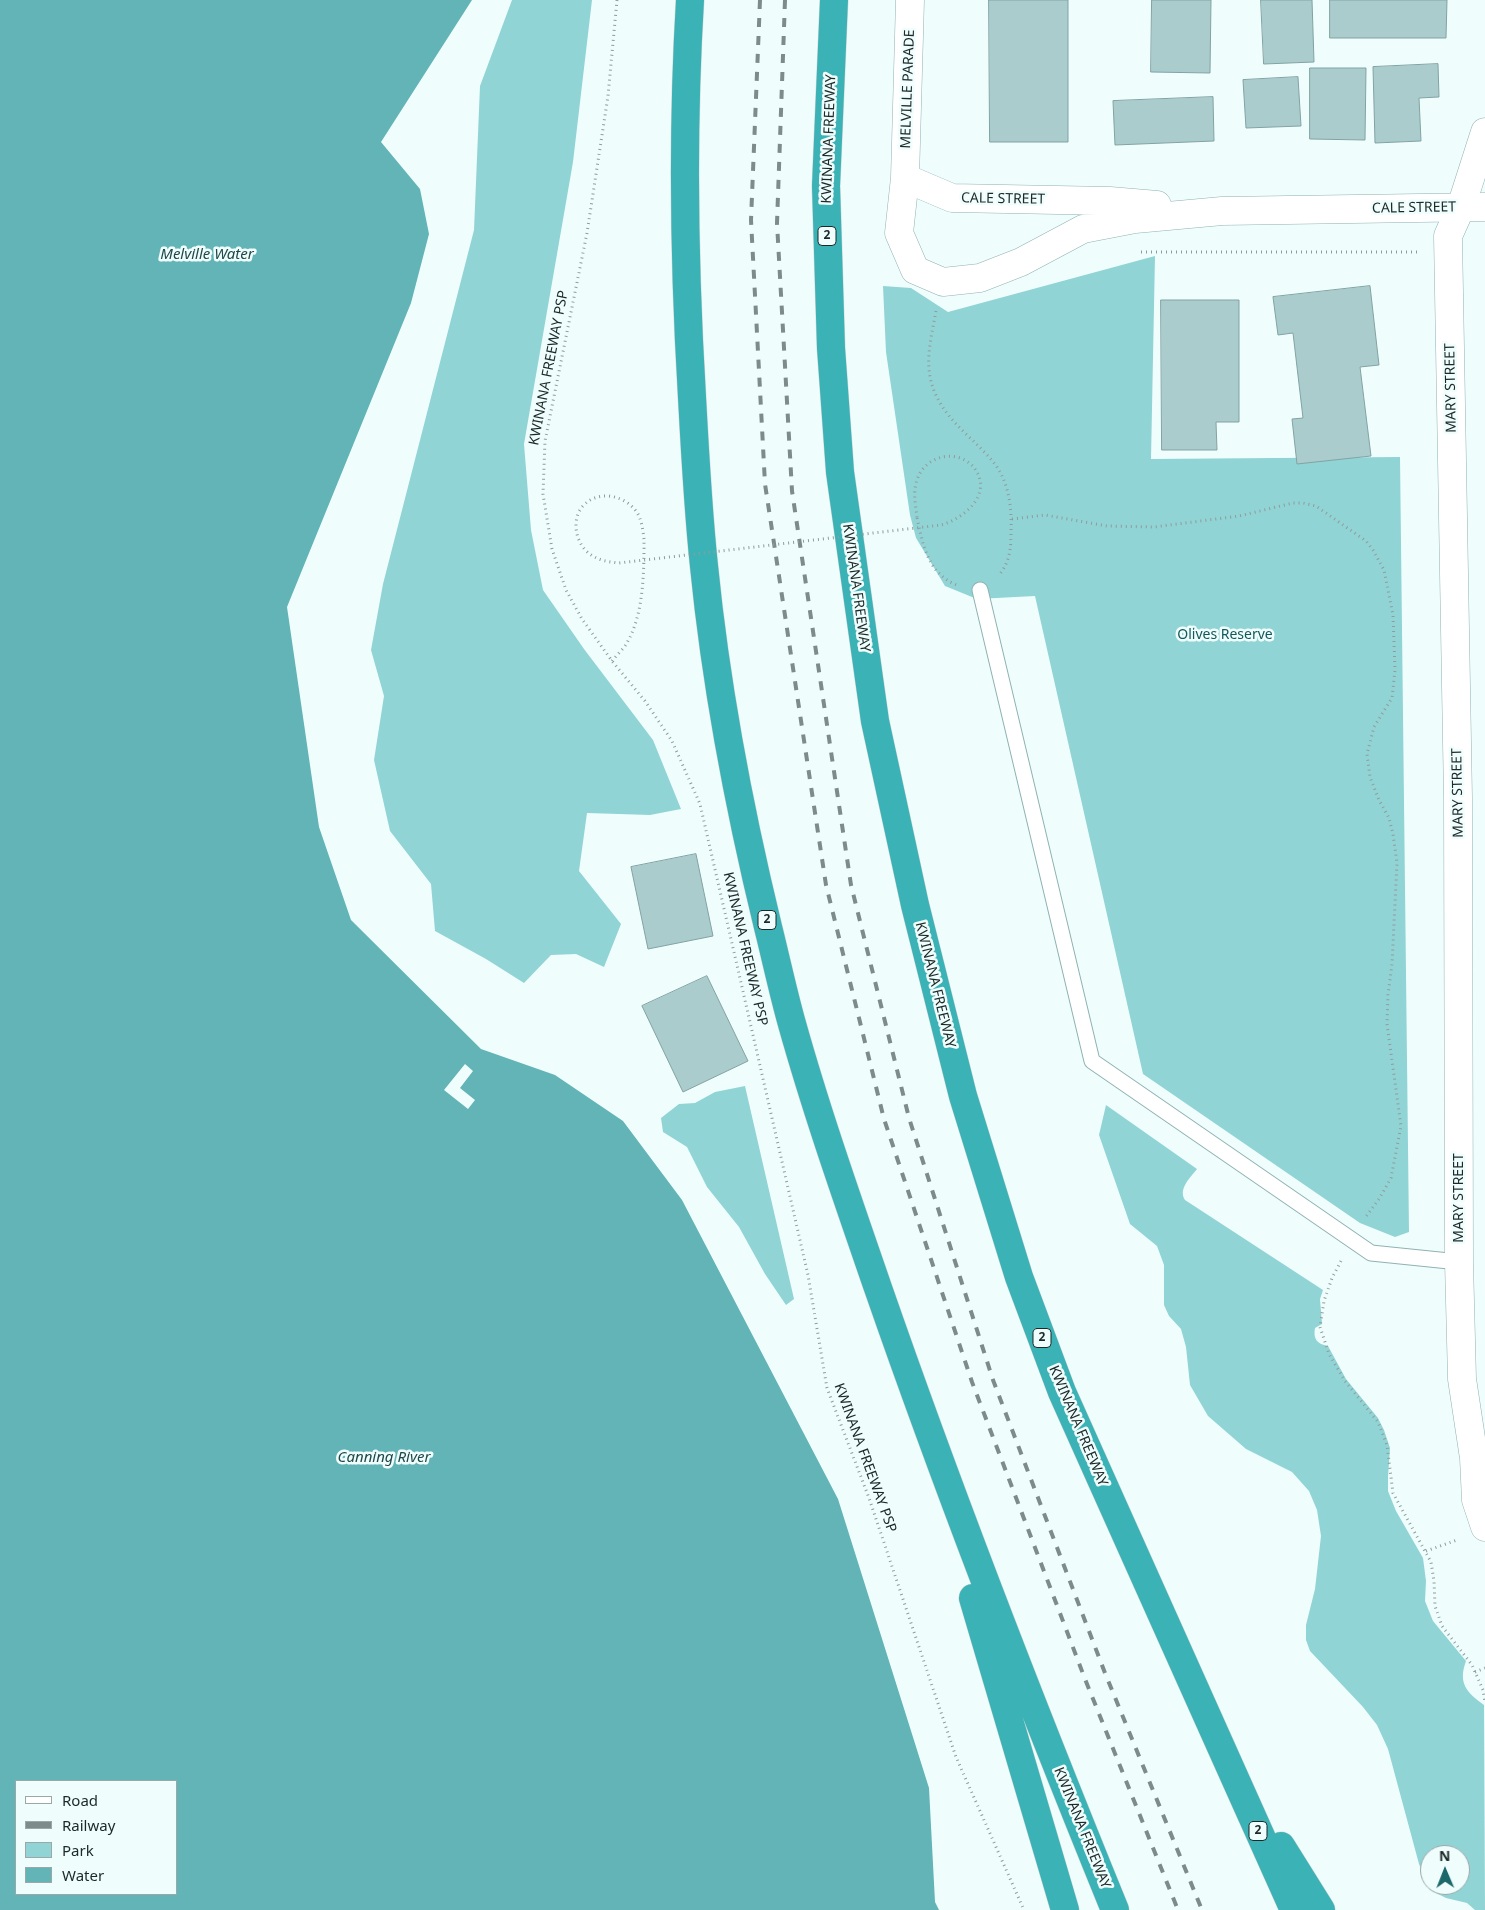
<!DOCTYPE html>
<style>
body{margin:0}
#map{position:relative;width:1485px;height:1910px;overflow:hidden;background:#f0fdfd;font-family:"Noto Sans",sans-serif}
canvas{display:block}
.legend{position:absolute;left:15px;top:1780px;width:162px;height:115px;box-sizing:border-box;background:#f0fdfd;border:1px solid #9ba8a8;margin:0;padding:6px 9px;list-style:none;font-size:15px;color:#1c2929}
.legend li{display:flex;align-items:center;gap:10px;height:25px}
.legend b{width:25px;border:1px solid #9ba8a8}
.north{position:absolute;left:1420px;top:1845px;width:50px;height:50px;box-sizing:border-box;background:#f0fdfd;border:1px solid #9ba8a8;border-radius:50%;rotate:359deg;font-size:14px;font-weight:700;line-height:20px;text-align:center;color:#1c2929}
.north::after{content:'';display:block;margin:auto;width:18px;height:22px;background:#1c696b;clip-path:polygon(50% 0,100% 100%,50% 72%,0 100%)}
</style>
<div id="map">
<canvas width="1485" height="1910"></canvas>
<ul class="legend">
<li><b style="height:6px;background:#fff"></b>Road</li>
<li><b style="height:6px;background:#7e8b8b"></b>Railway</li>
<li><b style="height:14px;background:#91d4d6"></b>Park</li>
<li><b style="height:14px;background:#62b4b6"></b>Water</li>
</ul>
<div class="north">N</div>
</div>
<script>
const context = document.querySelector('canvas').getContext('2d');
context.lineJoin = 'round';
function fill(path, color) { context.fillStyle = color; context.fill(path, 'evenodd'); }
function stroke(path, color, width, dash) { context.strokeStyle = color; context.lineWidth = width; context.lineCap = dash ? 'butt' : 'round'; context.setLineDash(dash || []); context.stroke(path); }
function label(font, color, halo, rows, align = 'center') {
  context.font = font + ' "Noto Sans",sans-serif'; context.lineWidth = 5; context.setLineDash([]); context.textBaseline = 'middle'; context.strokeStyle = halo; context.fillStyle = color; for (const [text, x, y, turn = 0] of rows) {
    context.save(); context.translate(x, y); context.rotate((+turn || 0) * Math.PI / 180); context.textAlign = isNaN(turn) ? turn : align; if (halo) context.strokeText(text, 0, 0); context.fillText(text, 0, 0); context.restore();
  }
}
fill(new Path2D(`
 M512 0H592L573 162 524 444 531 530 543 590 584 649 653 740 681 809 650 815 587 813 579 871 621 924 604 967 576 954 551 955 524 983 486 959 435 931 431 884 390 831 374 760 384 696 371 650 383 584 474 230 480 86Z
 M1155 256 1151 459 1400 457 1409 1232 1395 1237 1360 1223 1143 1074 1035 596 977 599 945 586 916 538 910 515 886 352 883 286 911 288 948 312Z
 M745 1086 794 1299 786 1305 765 1274 739 1227 707 1187 687 1147 663 1132 661 1118 679 1104 695 1103 715 1092Z
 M1106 1105 1197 1169C1190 1178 1178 1189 1185 1200L1323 1290 1320 1299 1322 1324 1315 1328C1313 1339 1317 1344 1328 1346L1346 1379 1378 1418 1384 1430 1390 1448 1388 1477V1491L1396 1511 1423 1558 1426 1581 1425 1601 1433 1621 1466 1661C1458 1683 1466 1692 1484 1705L1485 1910H1475L1467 1903 1446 1898 1430 1890 1419 1864 1388 1749 1377 1725 1363 1707 1310 1651 1306 1640V1625L1315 1589 1321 1536 1317 1510 1309 1491 1292 1472 1246 1449 1208 1416 1190 1385 1186 1347 1181 1329 1169 1316 1164 1305V1265L1157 1246 1130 1224 1099 1135ZM1430 1855H1460V1885H1430Z`), '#91d4d6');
fill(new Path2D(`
 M0 0H472L381 142 420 189 429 234 411 303 287 607 319 827 351 920 481 1049 555 1075 623 1121 682 1200 838 1499 929 1788 935 1902 939 1910H0ZM16 1781H176V1894H16Z`), '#62b4b6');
fill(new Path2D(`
 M465 1064 473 1071 460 1088 475 1100 468 1109 444 1090Z`), '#f0fdfd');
const building = new Path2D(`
 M989 0H1068V142H990Z
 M1152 0H1211L1210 73 1151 72Z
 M1261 0H1312L1314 62 1264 64Z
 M1330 0H1447L1446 38H1330Z
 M1438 64 1439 97 1419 98 1421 141 1375 143 1373 67Z
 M1310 68H1366L1365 140 1310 139Z
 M1298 77 1301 126 1246 128 1243 80Z
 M1213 97 1214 141 1115 145 1113 101Z
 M1370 286 1379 365 1360 367 1371 456 1297 464 1292 419 1303 418 1293 333 1278 335 1273 297Z
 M1161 300H1239V422H1216L1217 450H1162Z
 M696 854 713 936 648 949 631 867Z
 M707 976 748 1061 683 1092 642 1006Z`);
fill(building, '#aacccd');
stroke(building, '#82a3a3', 1);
const service = new Path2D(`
 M980 590 1092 1061 1371 1253 1459 1262`);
const minor = new Path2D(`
 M910 0 905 178 899 233 915 270 943 282 980 278 1021 262 1083 229 1135 219 1222 211 1485 207
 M1485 132 1461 207 1448 236 1458 798 1459 1262 1462 1379 1474 1458 1476 1500 1485 1527
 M905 178 952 198 1110 201 1157 205`);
const motorway = new Path2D(`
 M690 0C682 132 684 265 692 397 695 453 698 510 704 566 716 687 739 808 768 927 776 959 783 992 792 1024 817 1113 848 1201 878 1288 951 1498 1031 1704 1115 1910
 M834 0 826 186 831 348 840 472 875 721 915 905 963 1096 1019 1277 1062 1392 1294 1910
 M973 1598 1065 1910
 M1281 1846 1321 1910`);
stroke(service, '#90b2b2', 17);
stroke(minor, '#90b2b2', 29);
stroke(motorway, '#d6d8d8', 29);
stroke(new Path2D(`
 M617 0 608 96 587 233 545 441 543 494 552 549 566 590 582 619 612 661 645 701 672 741 700 804 808 1275 827 1388 869 1498 956 1757 1024 1910
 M1141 252H1417
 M936 311C931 339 923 366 935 393 948 423 975 439 994 463 1009 482 1012 508 1011 532 1011 548 1010 562 999 575
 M917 518C923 545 928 574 957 585
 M1012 519 1045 515 1107 526 1154 527 1239 516 1293 503H1303L1316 506 1366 541 1373 550 1384 570 1393 615 1395 670 1392 698 1374 727 1367 754 1370 777 1379 800 1389 818 1393 834 1397 863 1392 964 1388 995 1387 1024 1401 1126 1391 1178 1379 1199 1365 1218
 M612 661C616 656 621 651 625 646 644 617 644 572 644 539
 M1341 1261 1332 1278 1324 1301 1320 1327 1329 1354 1345 1381 1378 1422 1387 1445 1393 1493 1431 1562 1434 1581 1435 1606 1442 1626 1472 1665 1483 1690 1485 1702
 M1426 1551 1457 1540
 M1475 1672 1485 1668`), '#8f9c9c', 3, [1, 4]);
stroke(service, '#fff', 15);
stroke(minor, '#fff', 28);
stroke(motorway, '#3bb2b5', 28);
stroke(new Path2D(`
 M760 0 751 220 765 484 826 885 884 1119 972 1382 1085 1679 1178 1910
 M785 0 777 223 792 491 851 885 909 1118 993 1380 1105 1673 1202 1910`), '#7e8b8b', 4, [9, 9]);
stroke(new Path2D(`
 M644 539C643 531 642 523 639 516 629 496 599 488 583 506 570 520 576 547 593 556 601 561 610 562 619 563L941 525C963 519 993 495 975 469 958 446 921 456 916 484 913 495 916 507 917 518`), '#8f9c9c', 3, [1, 4]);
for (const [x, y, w] of [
 [827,236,18],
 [767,920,18],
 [1042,1338,18],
 [1258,1831,18]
]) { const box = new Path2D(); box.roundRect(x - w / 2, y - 9.5, w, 19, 4); context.fillStyle = '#f0fdfd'; context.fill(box); stroke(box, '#1c2929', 1); }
label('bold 12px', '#1c2929', null, [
 ["2",827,236],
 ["2",767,920],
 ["2",1042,1338],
 ["2",1258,1831]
]);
label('14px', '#1c2929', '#f0fdfd', [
 ["MELVILLE PARADE",908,89,-88],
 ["KWINANA FREEWAY",829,139,-88],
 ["CALE STREET",1003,199,1],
 ["CALE STREET",1414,208,-1],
 ["KWINANA FREEWAY PSP",549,368,-79],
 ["MARY STREET",1451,388,-91],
 ["KWINANA FREEWAY",856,588,82],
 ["MARY STREET",1458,793,-91],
 ["KWINANA FREEWAY PSP",745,949,77],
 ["KWINANA FREEWAY",935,985,76],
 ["MARY STREET",1459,1198,-90],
 ["KWINANA FREEWAY",1078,1426,67],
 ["KWINANA FREEWAY PSP",865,1458,70],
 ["KWINANA FREEWAY",1082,1828,68]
]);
label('14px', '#12595b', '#f0fdfd', [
 ["Olives Reserve",1225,635]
]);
label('italic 15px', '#214849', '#f0fdfd', [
 ["Melville Water",207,255],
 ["Canning River",384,1458]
]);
</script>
